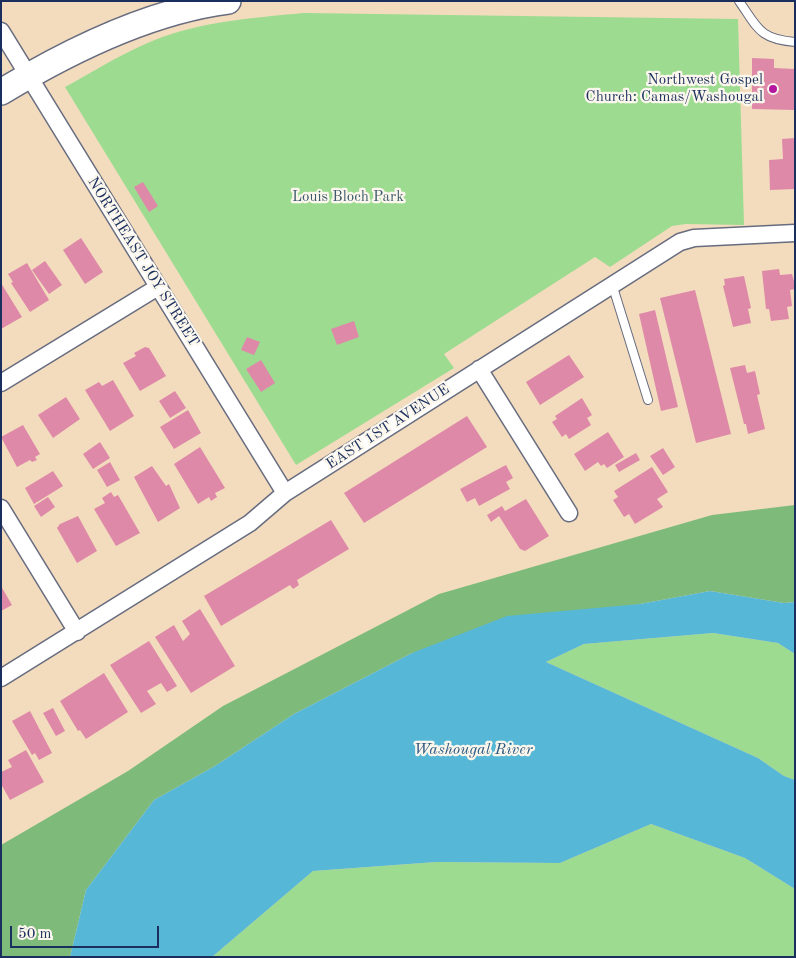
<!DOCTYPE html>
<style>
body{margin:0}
#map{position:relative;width:796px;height:958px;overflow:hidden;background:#f3dcbd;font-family:"Old Standard TT",serif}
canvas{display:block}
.frame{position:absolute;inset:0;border:2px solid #1b2f5e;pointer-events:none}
.scale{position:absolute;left:10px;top:926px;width:149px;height:22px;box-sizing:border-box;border:2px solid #1b2f5e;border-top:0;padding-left:6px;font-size:15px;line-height:18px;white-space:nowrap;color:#1b2f5e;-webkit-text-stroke:4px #fbf7ec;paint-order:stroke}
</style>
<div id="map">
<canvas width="796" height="958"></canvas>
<div class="frame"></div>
<div class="scale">50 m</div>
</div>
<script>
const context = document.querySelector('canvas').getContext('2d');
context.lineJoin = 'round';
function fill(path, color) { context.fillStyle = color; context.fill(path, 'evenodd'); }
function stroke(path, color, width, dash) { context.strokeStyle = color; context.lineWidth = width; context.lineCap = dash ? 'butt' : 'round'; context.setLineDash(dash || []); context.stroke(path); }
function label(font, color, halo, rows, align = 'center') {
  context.font = font + ' "Old Standard TT",serif'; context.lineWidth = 4.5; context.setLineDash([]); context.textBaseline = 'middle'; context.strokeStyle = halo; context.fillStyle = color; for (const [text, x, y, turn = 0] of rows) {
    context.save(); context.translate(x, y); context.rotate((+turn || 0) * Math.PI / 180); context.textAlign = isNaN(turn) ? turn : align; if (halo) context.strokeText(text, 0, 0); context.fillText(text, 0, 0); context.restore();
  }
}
fill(new Path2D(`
 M304 13 738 19 744 225 686 224 672 226 610 267 595 257 444 354 454 368 296 465 65 87C91 73 116 57 143 45 192 22 251 18 304 13Z
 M713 633 778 643 795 654V780L784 776 758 758 546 662 584 644Z
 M651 824 745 858 795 889V957H212L313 871 436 862 560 863Z`), '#9ddb91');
fill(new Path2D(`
 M795 505V602L784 603 710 591 640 604 412 653 294 714 215 766 154 800 86 890 70 957H1V845L128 771 223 706 439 594 712 515Z`), '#7ebb7b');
fill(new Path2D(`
 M710 591 784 603 795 602V654L778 643 713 633 584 644 546 662 758 758 784 776 795 780V889L745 858 651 824 560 863 436 862 313 871 212 957H70L86 890 154 800 215 766 294 714 412 653 507 616 640 604Z`), '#57b7d6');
fill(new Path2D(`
 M752 58 774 59V68L795 69V110L752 109Z
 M795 138V189L770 190 769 160 783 159 782 139Z
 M143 182 158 206 149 212 134 187Z
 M81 238 103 272 85 284 63 250Z
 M45 261 62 285 49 294 32 270Z
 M27 263 49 300 30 312 11 283 13 282 8 274Z
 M779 269 780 275 792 274 795 285V289L790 290 792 306 787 307 789 319 771 321 769 309H766L762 271Z
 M744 276 751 308 748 309 751 323 733 327 723 286 725 285 724 279Z
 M1 283 22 317 1 329Z
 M695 290 731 434 696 443 660 298Z
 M655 310 678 407 661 411 639 314Z
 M354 321 359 337 337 345 331 329Z
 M247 337 260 342 254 355 241 350Z
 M145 347 149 348 166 376 140 391 123 363 136 356 134 353Z
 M569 355 584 377 540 405 526 382Z
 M261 360 275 383 261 392 246 369Z
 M745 365 747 373 755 371 760 394 757 395 765 429 748 434 746 424H744L730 368Z
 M113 380 134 416 110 431 85 390 99 382 102 386Z
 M175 391 186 408 170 418 159 401Z
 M66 397 80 419 53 438 38 415Z
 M582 398 592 415 587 418 591 425 569 439 566 434 562 437 552 422 557 419 555 416Z
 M188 410 201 433 174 449 160 427Z
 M467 416 487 447 364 523 344 493Z
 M23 425 40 454 35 457 37 460 32 462 30 460 17 467 1 437Z
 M608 432 624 457 607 468 604 464 601 466 598 462 585 471 574 454Z
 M100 442 110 458 93 469 83 454Z
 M200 447 225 488 215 493 217 497 211 501 209 497 198 504 174 464Z
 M663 448 675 467 663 475 650 456Z
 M636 453 640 460 619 472 615 465Z
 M110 462 120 480 107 487 97 470Z
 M506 465 513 478 506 482 510 489 479 506 475 498 467 502 460 489Z
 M152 466 166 486 169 484 180 508 158 522 134 477Z
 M652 467 668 492 657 499 663 507 635 524 629 514 624 517 613 500 618 497 614 491Z
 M53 471 63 486 34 504 25 488Z
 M111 492 114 497 118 495 140 533 116 546 94 509 105 503 102 498Z
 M48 497 55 507 41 517 34 506Z
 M526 499 549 536 525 551 520 549 499 516 491 522 487 515 502 506 505 511Z
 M78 516 97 551 77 563 57 528 60 524Z
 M331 520 349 549 297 580 299 585 293 589 290 585 221 626 204 596Z
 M1 586 12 605 1 611Z
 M200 609 235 666 191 693 155 637 174 625 183 641 190 634 182 621Z
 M149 641 177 686 167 692 161 683 147 691 156 704 141 713 110 665Z
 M104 673 128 712 86 739 80 730 78 731 60 701Z
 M53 708 65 731 56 736 43 713Z
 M30 711 52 753 39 760 35 753 32 755 12 721Z
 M26 750 44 782 10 800 1 784V772L12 767 8 760Z`), '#de89a8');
const lane = new Path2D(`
 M739 1C758 28 759 39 795 42
 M612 284 648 400`);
const street = new Path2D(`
 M1 31 285 493
 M479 369 569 513
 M1 383 158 287
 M1 508 77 632
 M1 678 250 523 285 493 680 242 694 238 795 233`);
const primary = new Path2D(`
 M1 92C67 52 150 11 228 1`);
stroke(lane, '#676c7f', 10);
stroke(street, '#676c7f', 19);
stroke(primary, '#676c7f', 28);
stroke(lane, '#fff', 8);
stroke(street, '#fff', 16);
stroke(primary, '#fff', 25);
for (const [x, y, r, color] of [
 [773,89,5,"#b5179e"]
]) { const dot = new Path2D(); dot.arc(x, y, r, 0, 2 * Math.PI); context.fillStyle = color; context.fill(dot); stroke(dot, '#fbf7ec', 2); }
label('15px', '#1b2f5e', '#fbf7ec', [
 ["Northwest Gospel",763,80],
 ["Church: Camas/Washougal",763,97]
], 'right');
label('15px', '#3c5a6b', '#fbf7ec', [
 ["Louis Bloch Park",348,197]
]);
label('15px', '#1b2f5e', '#fbf7ec', [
 ["NORTHEAST JOY STREET",143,262,58],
 ["EAST 1ST AVENUE",388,427,-33]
]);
label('italic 16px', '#2d5882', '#fbf7ec', [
 ["Washougal River",473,750]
]);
</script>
